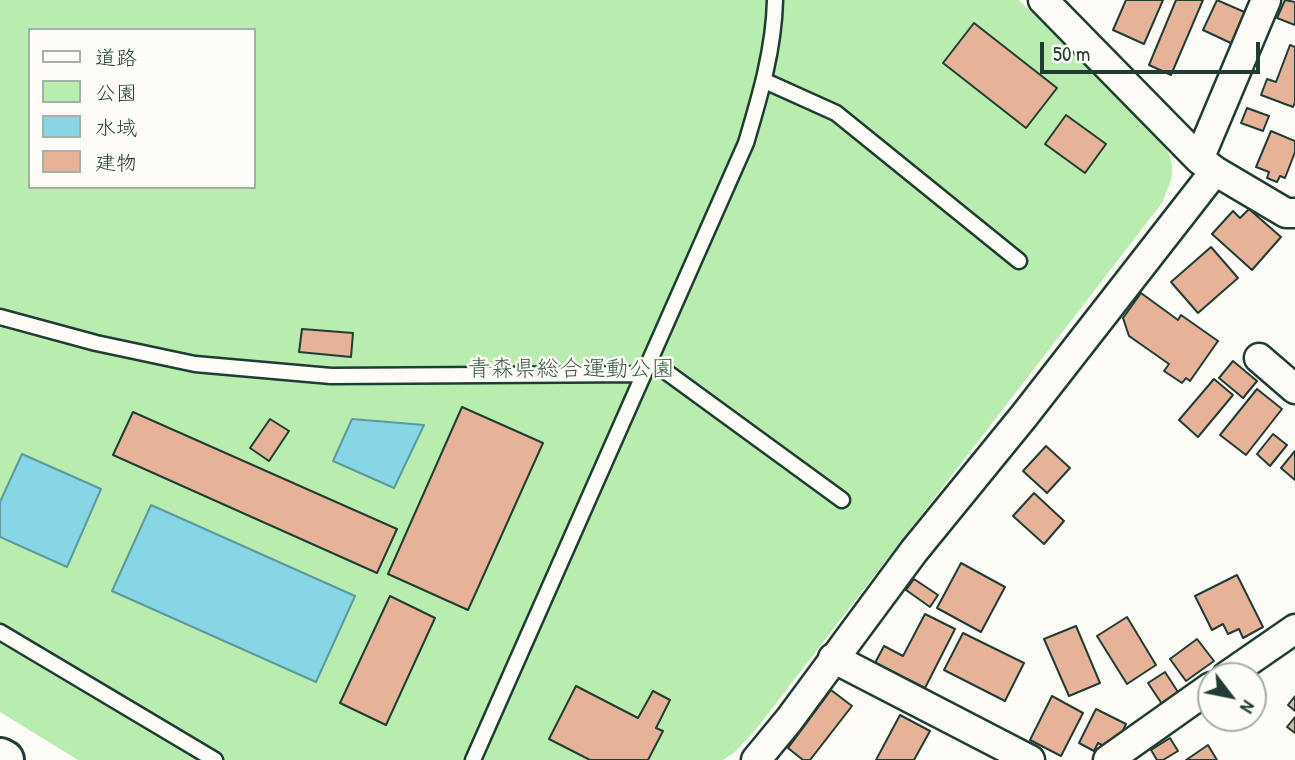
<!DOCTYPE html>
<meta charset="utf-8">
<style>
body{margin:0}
#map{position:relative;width:1295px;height:760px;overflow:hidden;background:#fdfcf7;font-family:"Patrick Hand","Klee One",sans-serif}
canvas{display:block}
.legend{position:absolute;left:28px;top:28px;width:228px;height:161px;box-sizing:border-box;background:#fdfcf7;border:2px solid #a4b0a9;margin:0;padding:9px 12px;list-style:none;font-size:21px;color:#1f3d34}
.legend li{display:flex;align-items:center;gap:14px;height:35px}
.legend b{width:35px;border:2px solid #a4b0a9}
.north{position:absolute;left:1197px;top:662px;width:70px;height:70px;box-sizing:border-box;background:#fdfcf7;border:2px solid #a4b0a9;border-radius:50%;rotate:122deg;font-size:19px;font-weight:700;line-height:28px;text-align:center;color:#1f3d34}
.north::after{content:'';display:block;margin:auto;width:24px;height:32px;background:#1f3d34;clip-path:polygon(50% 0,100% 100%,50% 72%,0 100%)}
.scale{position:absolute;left:1040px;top:42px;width:220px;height:32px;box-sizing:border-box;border:4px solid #1f3d34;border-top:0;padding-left:9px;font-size:21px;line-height:24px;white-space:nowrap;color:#1f3d34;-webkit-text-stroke:5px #fdfcf7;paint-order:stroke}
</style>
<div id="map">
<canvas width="1295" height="760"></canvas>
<ul class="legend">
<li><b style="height:9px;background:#fdfcf7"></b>道路</li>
<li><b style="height:19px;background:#b8edaf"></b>公園</li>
<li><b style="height:19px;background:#87d6e5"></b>水域</li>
<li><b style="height:19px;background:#e6b298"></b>建物</li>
</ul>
<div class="north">N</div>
<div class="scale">50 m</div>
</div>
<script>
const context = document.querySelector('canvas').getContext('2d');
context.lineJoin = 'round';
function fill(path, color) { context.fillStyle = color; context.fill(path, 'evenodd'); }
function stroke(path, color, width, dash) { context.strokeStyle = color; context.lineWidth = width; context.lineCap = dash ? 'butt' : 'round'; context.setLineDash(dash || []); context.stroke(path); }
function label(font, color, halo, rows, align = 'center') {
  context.font = font + ' "Patrick Hand","Klee One",sans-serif'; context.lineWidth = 5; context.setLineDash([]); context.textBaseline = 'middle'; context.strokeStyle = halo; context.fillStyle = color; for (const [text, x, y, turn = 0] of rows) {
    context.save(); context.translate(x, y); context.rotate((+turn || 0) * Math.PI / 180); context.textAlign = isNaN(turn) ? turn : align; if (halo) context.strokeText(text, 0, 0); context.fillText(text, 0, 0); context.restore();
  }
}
fill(new Path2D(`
 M0 0H1019L1162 139C1177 168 1174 174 1162 203L756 729 735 752 723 760H78L0 712ZM30 30H254V187H30Z`), '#b8edaf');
const water = new Path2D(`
 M352 419 424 425 394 488 333 461Z
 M22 454 101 489 67 567 0 537V502Z
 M151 505 355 596 316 682 112 591Z`);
fill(water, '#87d6e5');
stroke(water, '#5d999e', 2);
const building = new Path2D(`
 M1126 0H1163L1144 44 1113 30Z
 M1176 0H1203L1171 75 1149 65Z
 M1217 0 1249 14 1235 45 1203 30Z
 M1285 0 1295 2V25L1277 18Z
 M974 23 1057 88 1026 128 943 63Z
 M1290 45 1295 47V102L1293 107 1261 95 1267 79 1276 82Z
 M1247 108 1269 116 1263 131 1241 123Z
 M1066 115 1106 144 1085 173 1045 144Z
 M1271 131 1295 141V152L1285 178 1280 176 1277 182 1267 178 1269 172 1256 167Z
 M1249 209 1281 237 1252 270 1212 234 1233 211 1240 218Z
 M1211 247 1238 278 1198 313 1171 282Z
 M1141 293 1178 320 1181 315 1218 341 1190 381 1186 378 1182 383 1164 371 1169 364 1129 336 1123 318Z
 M302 329 353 333 351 357 299 352Z
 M1233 361 1257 381 1243 398 1219 378Z
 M1214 379 1233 395 1198 437 1179 420Z
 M1257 389 1282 409 1246 455 1220 435Z
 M462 407 543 443 468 610 388 574Z
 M133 412 397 529 377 573 113 455Z
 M270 419 289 431 269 461 250 448Z
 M1273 434 1287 445 1270 466 1257 454Z
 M1046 446 1070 468 1047 493 1023 471Z
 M1295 451V480L1281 468Z
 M1034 493 1064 521 1044 544 1013 516Z
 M961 563 1005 587 981 632 937 608Z
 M1237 575 1263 627 1243 638 1239 629 1228 634 1223 624 1212 630 1195 596Z
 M914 579 938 595 930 607 906 590Z
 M390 596 435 618 386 725 340 703Z
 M925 614 955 629 925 688 875 663 884 646 903 656Z
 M1127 617 1156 665 1127 684 1097 636Z
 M1076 626 1100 683 1069 696 1044 639Z
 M963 633 1024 663 1005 701 944 670Z
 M1197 639 1214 661 1186 681 1170 659Z
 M1165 672 1178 692 1162 704 1148 683Z
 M576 686 638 718 653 691 670 700 656 728 663 731 648 760H590L549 739Z
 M831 690 852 706 810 760H803L788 748Z
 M1052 696 1083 713 1061 756 1030 740Z
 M1295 696V711L1288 705Z
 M1096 709 1126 724 1113 751 1098 743 1094 751 1079 743Z
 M900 715 930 731 914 760H876Z
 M1295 717V733L1287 727Z
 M1170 738 1178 751 1163 760H1157L1151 750Z
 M1208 745 1217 760H1186Z`);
fill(building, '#e6b298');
stroke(building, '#1f3d34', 2);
const service = new Path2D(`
 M765 81 836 113 1019 261
 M0 317 96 343 195 364 331 376 644 374
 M650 360 842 500
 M0 632 215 760
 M473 760 746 143C760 96 774 49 775 0`);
const minor = new Path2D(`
 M1043 0 1199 159 1215 171 1286 213H1295
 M1199 159 1266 0
 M1259 358 1295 389
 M833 658 1030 760
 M1227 676 1295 629
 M756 760 789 720 914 551 1024 416 1215 171
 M1108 760 1211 687`);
const primary = new Path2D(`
 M0 758 4 760`);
stroke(service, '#1f3d34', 19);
stroke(minor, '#1f3d34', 33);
stroke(primary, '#1f3d34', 44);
stroke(service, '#fdfcf7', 14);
stroke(minor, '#fdfcf7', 28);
stroke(primary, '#fdfcf7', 38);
label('23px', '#3e604d', '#fdfcf7', [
 ["青森県総合運動公園",571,370]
]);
</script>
